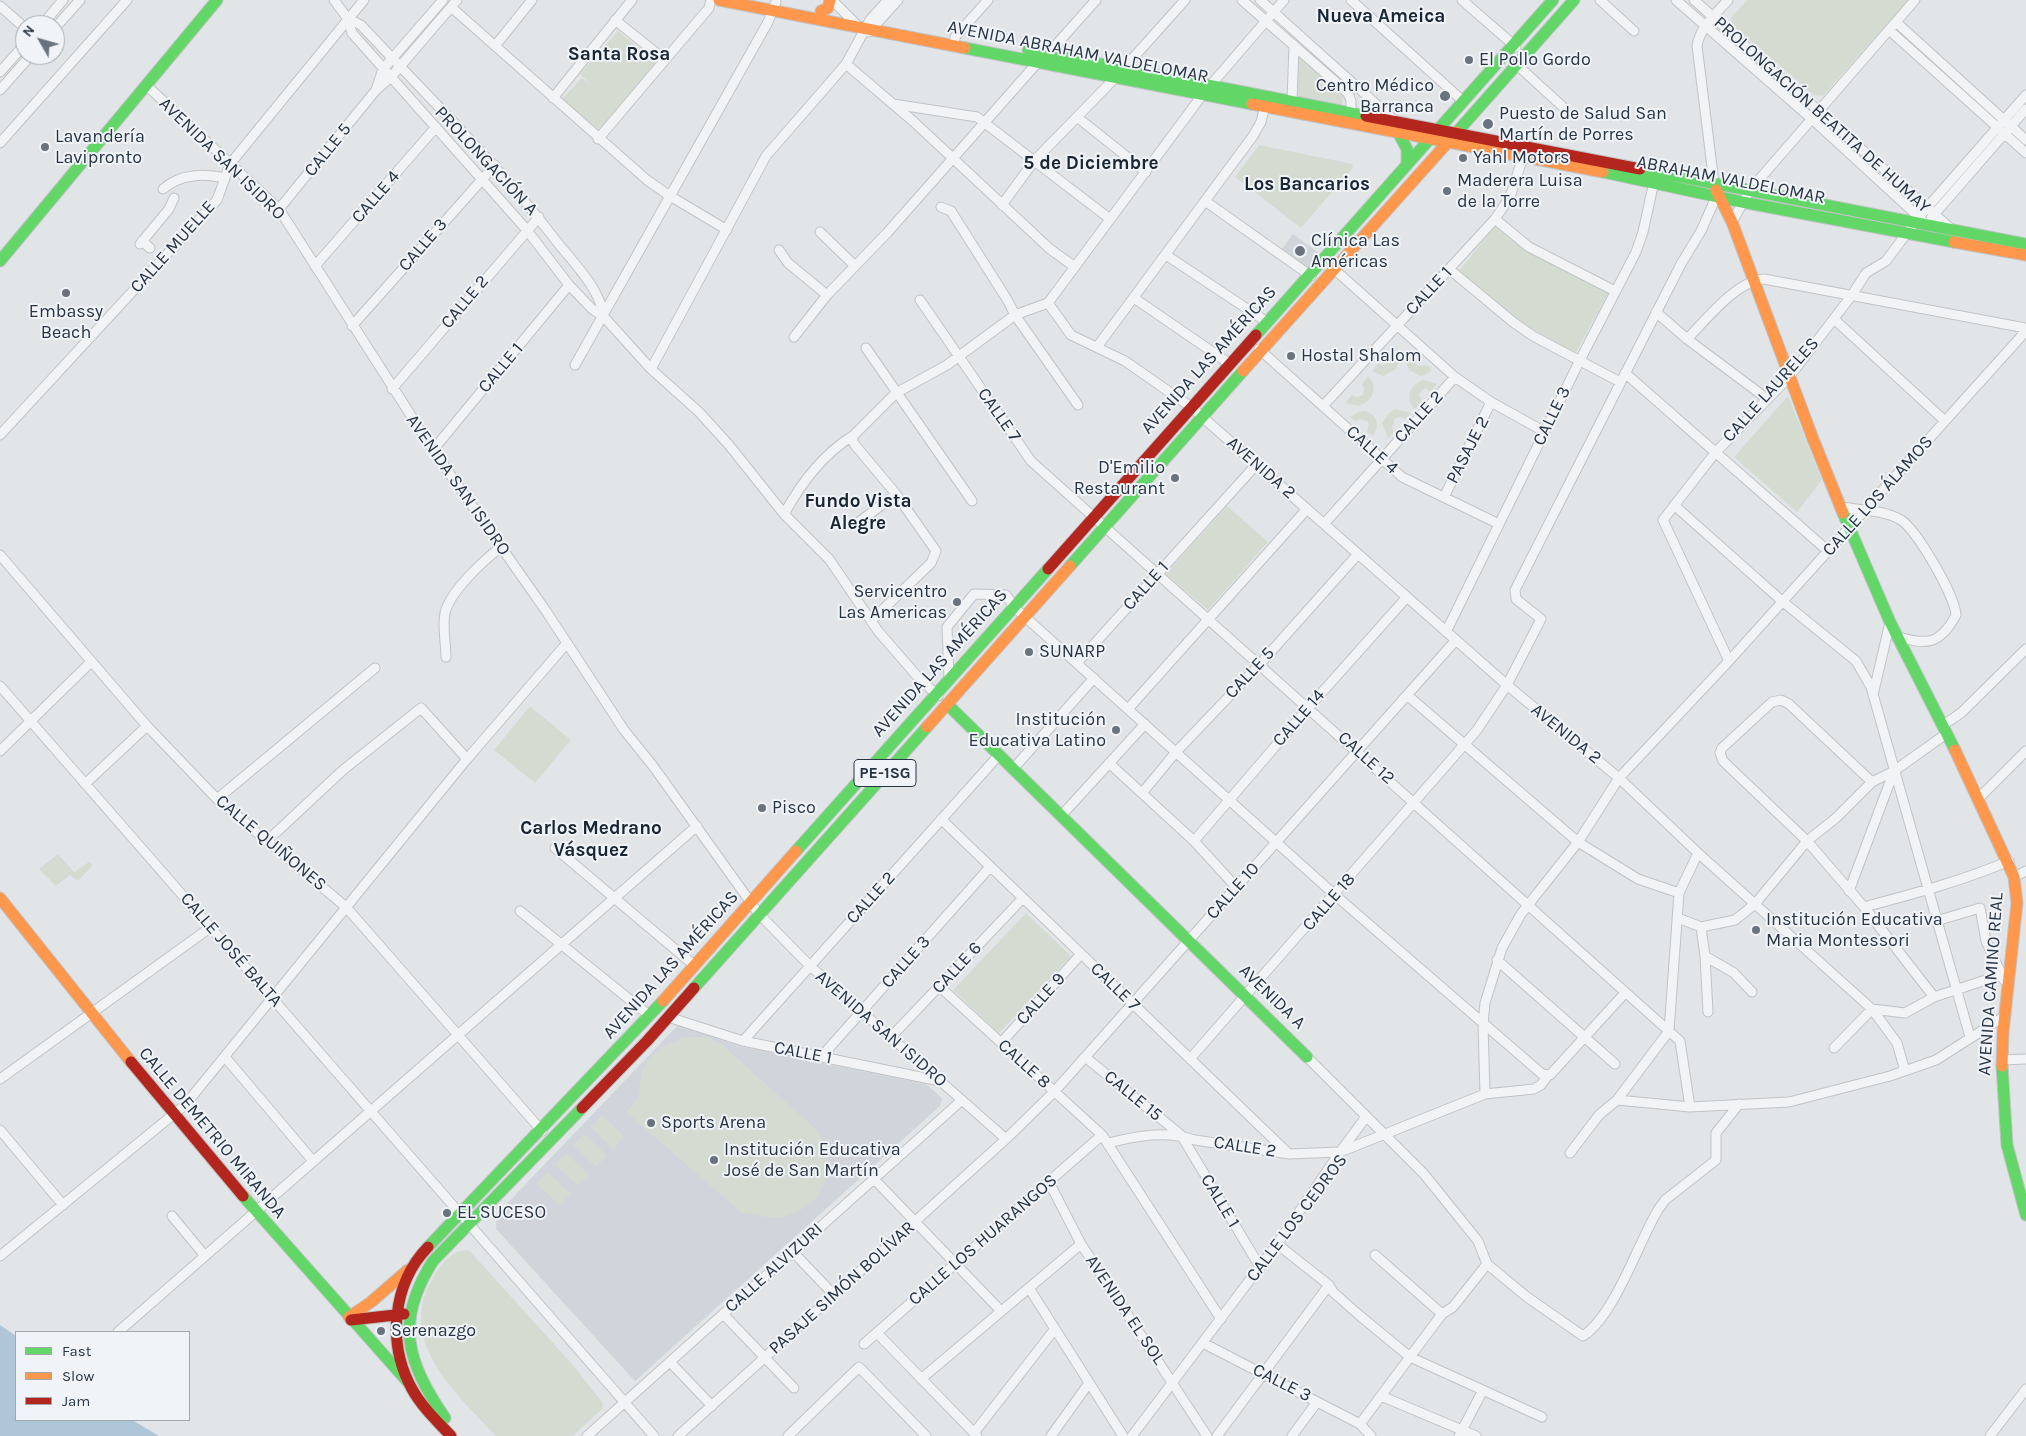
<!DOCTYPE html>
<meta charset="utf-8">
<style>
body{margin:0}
#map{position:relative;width:2026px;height:1436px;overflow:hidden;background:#e2e5e8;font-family:Karla,sans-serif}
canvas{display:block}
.legend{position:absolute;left:15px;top:1331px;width:175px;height:90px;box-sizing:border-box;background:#f0f4f8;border:1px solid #a0a8b0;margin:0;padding:6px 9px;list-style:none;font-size:15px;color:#273544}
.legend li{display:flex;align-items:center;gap:10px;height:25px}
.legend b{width:25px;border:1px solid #a0a8b0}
.north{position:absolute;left:15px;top:15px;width:50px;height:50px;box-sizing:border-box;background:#f0f4f8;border:1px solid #a0a8b0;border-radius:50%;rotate:308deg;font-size:14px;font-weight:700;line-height:20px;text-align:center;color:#273544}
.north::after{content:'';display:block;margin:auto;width:18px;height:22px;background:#68737d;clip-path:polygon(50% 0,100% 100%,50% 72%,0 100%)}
</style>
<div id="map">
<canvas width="2026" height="1436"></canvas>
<ul class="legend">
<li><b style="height:6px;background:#63d668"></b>Fast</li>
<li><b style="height:6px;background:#ff974d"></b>Slow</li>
<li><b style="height:6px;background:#b3261e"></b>Jam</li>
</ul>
<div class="north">N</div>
</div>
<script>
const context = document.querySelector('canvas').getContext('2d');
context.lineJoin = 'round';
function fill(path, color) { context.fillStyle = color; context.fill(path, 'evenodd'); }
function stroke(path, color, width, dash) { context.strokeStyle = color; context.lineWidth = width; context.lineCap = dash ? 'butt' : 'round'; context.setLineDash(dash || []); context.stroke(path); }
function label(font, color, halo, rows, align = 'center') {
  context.font = font + ' Karla,sans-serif'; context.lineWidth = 4; context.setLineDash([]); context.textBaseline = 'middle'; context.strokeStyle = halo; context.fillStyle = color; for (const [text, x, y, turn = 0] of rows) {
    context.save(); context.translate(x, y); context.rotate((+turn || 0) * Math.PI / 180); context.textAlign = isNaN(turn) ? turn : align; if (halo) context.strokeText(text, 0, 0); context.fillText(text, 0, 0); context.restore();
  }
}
fill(new Path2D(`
 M1293 234 1319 253 1307 267 1282 249Z
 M678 1025 739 1046 926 1084 942 1098 940 1106 635 1381 496 1229 497 1214Z`), '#d0d5dc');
fill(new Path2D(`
 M1747 0H1908L1823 96 1814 95 1732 25 1731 18Z
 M618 31 657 62 599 130 562 99 582 78 592 86 580 74Z
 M1298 55 1343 96 1342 106 1296 96Z
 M1259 145 1353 164 1352 169 1301 228 1235 177Z
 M1495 226C1527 256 1570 272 1609 292L1575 354 1514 318 1459 271Z
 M1395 346 1401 358 1396 369 1383 376 1372 371 1379 363 1383 365 1390 362 1391 357 1388 353Z
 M1409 349 1416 355 1414 358 1416 364 1420 366 1427 365 1432 370 1425 375 1420 376 1409 370 1405 360Z
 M1368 376C1379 387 1373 402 1358 406L1345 403 1352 395 1356 397 1363 395 1364 388 1362 384Z
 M1423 380 1437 384 1431 391 1425 388 1419 394 1422 402 1415 409C1404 398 1410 385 1423 380Z
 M1788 396 1822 480 1797 512 1734 457Z
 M1395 409 1411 413 1405 419 1400 417 1395 419 1392 427 1394 432 1388 439 1382 423 1389 413Z
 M1365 411C1378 415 1380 425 1373 436L1367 431 1369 425 1367 421 1359 419 1356 422 1350 417 1358 412Z
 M1227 506 1268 542 1208 610 1166 574Z
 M530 706 571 740 535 783 494 750Z
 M58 854 74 872 89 862 93 865 78 881 70 875 56 886 39 869Z
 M1026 913 1071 956 999 1033 953 990Z
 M684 1037H707L720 1043 818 1131 824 1142 829 1167 826 1180 817 1197 804 1208 787 1216 772 1218 742 1213 626 1112 639 1097 641 1074 647 1062 659 1049Z
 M602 1115 624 1137 613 1149 591 1127Z
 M585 1134 607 1156 596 1167 573 1145Z
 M566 1153 589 1175 578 1186 555 1165Z
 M548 1172 571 1194 559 1205 537 1184Z
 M469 1250 572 1364 603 1403 602 1409 573 1436H496C455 1392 394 1340 434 1276 442 1262 452 1250 469 1250Z`), '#d4dcd2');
fill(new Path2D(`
 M0 1325 16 1336V1420H132L159 1436H0Z`), '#aec6d6');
const street = new Path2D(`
 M334 0 348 19 352 33 526 229 569 285 592 309 604 317 651 369 699 412 729 445 784 514 829 559 878 631 917 676 938 696
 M832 0 859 27
 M1242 0 1348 93 1351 101V112
 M1260 0 1395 121
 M1351 0 1463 101
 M1462 0 1516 47
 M1600 0 1634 31
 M1676 0 1812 119 1922 220
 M1694 0 1949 227
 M0 6 25 28
 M451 7 647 180 670 196 727 230
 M348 19 361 25C426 95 496 162 554 238 573 263 599 286 604 317
 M615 20 665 60
 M1896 22 2026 140
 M42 25 63 0
 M55 28 80 0
 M1889 30 2026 153
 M869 32 898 0
 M495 46 532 0
 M954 46 955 37 988 0
 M846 64 914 122 1050 249 1075 267
 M1517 65 1562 106
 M0 72 25 44
 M146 85 279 209 433 450 546 611 624 730 653 766 759 914 810 966 1006 1139
 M0 90 31 55
 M376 90 383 69 443 0
 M553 98 632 0
 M1292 101 1294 45
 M893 104 977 117 1110 219
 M1077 117 1146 172
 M598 139 709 8 711 0
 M0 143 127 0
 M1714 183 1697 46C1700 27 1716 14 1728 0
 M163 189C180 174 204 173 225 178
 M1205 201 1311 276
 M1002 205 1034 161 1116 77 1185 0
 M941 207 951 211 1008 301 1015 315 1078 405
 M279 209 376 90 391 77 457 0
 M1931 218 2026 109
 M1495 219 1529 247 1615 291
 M1732 222 1750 190 1915 0
 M820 232 854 265
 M142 241 150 248
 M140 244 169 209 174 198
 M779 250 788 263 827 295
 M1166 255 1267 322
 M315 266 436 127
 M1334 269 1455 377 1491 402 1545 432
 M1449 269 1513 322 1533 336 1620 382
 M1134 298 1230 364
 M920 300 1031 461 1680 1041 1690 1107 1617 1100 1599 1115 1570 1153
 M1048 303 1071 335 1125 361 1191 407 1507 685 1619 778 1698 853 1872 1009 1897 1043 1905 1071
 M1656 312 1687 339 1766 398
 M1834 319 1945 421
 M352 326 495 165
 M794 337 827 295 887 233 1038 62 1048 54 1096 0
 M1687 339C1706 320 1736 281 1764 279L2026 328
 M1097 347 1253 136 1261 122 1266 101
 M866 348 972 501
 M1259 349 1402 477 1499 524
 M575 365 768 22 776 2
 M651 369 766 156 846 64 870 20 888 0
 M1625 373 1828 551
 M392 389 539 217
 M1323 406 1495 219 1510 197 1523 157
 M0 435 217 200 230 164 364 0
 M433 450 569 285
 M1444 497 1491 402
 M1674 505 1782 601 1856 661 1871 687 1970 1037
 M1841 507C1859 510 1885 510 1901 520 1917 530 1955 596 1956 615 1940 645 1927 645 1898 637
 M784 514C802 482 823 454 854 435
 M1324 524 1455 377
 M855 525 896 494
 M0 555 147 726 217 799 346 907 542 1131
 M871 621 931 563 936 551 896 494 855 445 852 440 854 435 896 393 947 365 1015 315 1048 303 1203 94 1284 0
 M1446 632 1579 362 1636 252 1643 232 1655 177
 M446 657C446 643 442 626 445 613 450 591 484 560 501 547
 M1729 661 1663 520 1715 453 1790 376 1852 295 1866 273 1886 261 1918 218 2026 95
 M1077 663 1256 465
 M949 679 947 627 974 594 1006 595 1014 607 1024 616 1335 895 1542 1074 1550 1075 1625 993
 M0 686 654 1436
 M1407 695 1578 842 1638 879 1679 893
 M1873 695 1890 622
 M1128 709 1307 509
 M1942 726 1961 713 2026 649
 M0 751 91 662
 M1109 763 1194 841 1236 887
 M1013 769 1094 678
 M1872 782 1789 704 1781 700 1772 702 1722 748 1720 753 1723 761 1807 841 1864 907 1934 997
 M85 784 147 726
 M1143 792 1176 752 1260 664 1358 554
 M1979 798 2026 751
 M217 799 375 668
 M1061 816 1145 724
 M941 819 1289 1154
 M267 841 343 770 421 708 467 759
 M1194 841 1309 707 1407 597
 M555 848 695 966
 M2014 877 2026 871
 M1849 891 1894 771
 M1864 907C1913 894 1962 881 2009 861
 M520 911 650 1016
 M1678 918 1701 927 1735 920 1755 904 1807 841 1836 818 1872 782 1894 771 1946 734
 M1936 921 1980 908 1986 941 2004 980
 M1701 927 1705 956 1708 1012
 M1705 956 1734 973 1752 992
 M1497 960 1615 1064
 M939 986 1102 1135 1221 1319
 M668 1017 743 1041 940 1081
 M891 1037 1023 898
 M743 1041 999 755
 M1001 1043 1081 954
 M1834 1048 1872 1009 1905 1013 1934 997 2001 975
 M225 1057 313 1161
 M821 1057 990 867
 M1085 1057 1181 1135 1260 1267
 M1307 1057 1424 1174 1478 1241 1487 1264 1527 1297 1583 1336C1615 1315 1638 1243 1658 1210L1665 1200 1716 1160V1133L1739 1104
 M1190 1059 1477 730 1507 685 1541 619 1516 599 1515 590 1681 264 1701 231 1717 195
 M2002 1060 2026 1059
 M0 1079 211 927
 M1485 1094 1483 1024 1485 1003 1502 948 1521 914 1578 842 1619 778 1729 661 2026 331
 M1617 1100 1669 1031 1679 893 1698 853
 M1690 1107 1789 1102 1890 1076 1936 1060 2005 1016
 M0 1130 63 1205
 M1108 1143C1137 1136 1165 1130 1195 1140L1289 1154 1340 1152 1366 1117
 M874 1179 1001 1311
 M1049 1182 1081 1244 1207 1436
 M172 1216 205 1256
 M1277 1244 1329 1285 1333 1292 1359 1315 1410 1357 1542 1417
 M793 1252 834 1295
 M1375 1255 1442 1314
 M0 1256 185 1105 467 759 567 643
 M1029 1288 1123 1436
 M723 1314 794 1388
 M118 1332 697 826
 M877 1333 977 1436
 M1203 1343 1360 1424 1371 1436
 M864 1344 1102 1135
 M670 1362 712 1406
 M921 1379 1081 1244
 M1381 1396 1476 1436
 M1360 1424 1442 1314 1453 1307 1487 1264
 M974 1433 1054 1330
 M587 1436 962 1100
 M678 1436 1006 1139 1054 1092 1456 640
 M788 1436 859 1367 926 1436
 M1051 1436 1089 1383
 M1132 1436 1277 1244 1340 1152 1485 1094 1534 1089 1541 1085 1548 1075
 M1217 1436 1329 1285
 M1292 1436 1317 1402
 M1459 1436 1483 1390
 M1990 1436 2026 1389`);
const fast = new Path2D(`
 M965 48 1252 104
 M1028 50 1366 116
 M1398 132 1407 149V165
 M1457 132 1574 0
 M1640 169 2026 244
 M1603 172 1742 202 1954 242
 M0 261 217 0
 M1256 335 1553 0
 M1843 513 1890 622 1955 750
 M1070 566 1243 371
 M947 704 1307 1057
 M796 851 1048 569
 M694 988 927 727
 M2002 1066 2007 1145 2026 1215
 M243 1196 407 1381
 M428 1247 663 1001
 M445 1418C407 1362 394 1322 433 1261L582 1108`);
const slow = new Path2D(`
 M719 0 965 48
 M821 11 828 8 830 0
 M1252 104 1603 172
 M1716 190 1732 222 1813 439 1843 513
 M1954 242 2026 255
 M1243 371 1457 132
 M927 727 1070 566
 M1955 750 2014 877 2017 903 2003 1032 2002 1066
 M0 898 131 1062
 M663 1001 796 851
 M349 1317 371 1302 408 1270`);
const jam = new Path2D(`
 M1366 116 1640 169
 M1048 569 1256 335
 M131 1062 243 1196
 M582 1108 647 1041 694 988
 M428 1247C392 1284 387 1344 412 1389 422 1407 437 1421 451 1436
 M351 1320 404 1314`);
stroke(street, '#c0c3c6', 11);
stroke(fast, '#c0c3c6', 13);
stroke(slow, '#c0c3c6', 13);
stroke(jam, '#c0c3c6', 13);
stroke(street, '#f2f3f4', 9);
stroke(fast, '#63d668', 11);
stroke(slow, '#ff974d', 11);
stroke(jam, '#b3261e', 11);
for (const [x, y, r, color] of [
 [1469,60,5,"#68737d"],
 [1445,96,6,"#68737d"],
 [1488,124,6,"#68737d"],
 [45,147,5,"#68737d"],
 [1463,158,5,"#68737d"],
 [1447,191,5,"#68737d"],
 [1300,251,6,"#68737d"],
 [66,293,5,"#68737d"],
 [1291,356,5,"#68737d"],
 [1175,478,5,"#68737d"],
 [957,602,5,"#68737d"],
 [1029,652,5,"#68737d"],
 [1116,730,5,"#68737d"],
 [762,808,5,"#68737d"],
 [1756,930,5,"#68737d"],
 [651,1123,5,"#68737d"],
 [714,1160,5,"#68737d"],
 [447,1213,5,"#68737d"],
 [381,1331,5,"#68737d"]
]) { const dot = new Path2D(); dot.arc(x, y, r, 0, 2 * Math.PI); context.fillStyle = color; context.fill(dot); stroke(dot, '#f0f4f8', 2); }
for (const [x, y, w] of [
 [885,773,62]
]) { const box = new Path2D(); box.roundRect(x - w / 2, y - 13.5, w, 27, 4); context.fillStyle = '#f0f4f8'; context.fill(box); stroke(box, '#273544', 1); }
label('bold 16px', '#273544', null, [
 ["PE-1SG",885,773]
]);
label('18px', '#273544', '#f0f4f8', [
 ["AVENIDA ABRAHAM VALDELOMAR",1078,52,11],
 ["PROLONGACIÓN BEATITA DE HUMAY",1822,115,42],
 ["CALLE 5",328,150,-51],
 ["AVENIDA SAN ISIDRO",222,159,44],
 ["PROLONGACIÓN A",486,161,47],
 ["ABRAHAM VALDELOMAR",1731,180,11],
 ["CALLE 4",376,197,-49],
 ["CALLE 3",423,245,-49],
 ["CALLE MUELLE",173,247,-48],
 ["CALLE 1",1429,291,-47],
 ["CALLE 2",465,302,-50],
 ["AVENIDA LAS AMÉRICAS",1209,360,-48],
 ["CALLE 1",501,368,-50],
 ["CALLE LAURELES",1771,390,-48],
 ["CALLE 7",999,415,55],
 ["CALLE 3",1552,416,-64],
 ["CALLE 2",1419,417,-48],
 ["CALLE 4",1372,450,42],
 ["PASAJE 2",1468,450,-63],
 ["AVENIDA 2",1261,468,41],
 ["AVENIDA SAN ISIDRO",458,485,55],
 ["CALLE LOS ÁLAMOS",1878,496,-48],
 ["CALLE 1",1146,586,-48],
 ["AVENIDA LAS AMÉRICAS",940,663,-48],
 ["CALLE 5",1250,673,-47],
 ["CALLE 14",1299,718,-49],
 ["AVENIDA 2",1566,734,39],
 ["CALLE 12",1366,758,42],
 ["CALLE QUIÑONES",271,843,40],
 ["CALLE 10",1233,891,-48],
 ["CALLE 2",871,898,-48],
 ["CALLE 18",1329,902,-49],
 ["CALLE JOSÉ BALTA",231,950,49],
 ["CALLE 3",906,962,-48],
 ["AVENIDA LAS AMÉRICAS",671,965,-48],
 ["CALLE 6",957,968,-47],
 ["AVENIDA CAMINO REAL",1991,984,-86],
 ["CALLE 7",1115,987,44],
 ["AVENIDA A",1272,997,44],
 ["CALLE 9",1041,999,-48],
 ["AVENIDA SAN ISIDRO",881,1029,41],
 ["CALLE 1",803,1053,11],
 ["CALLE 8",1024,1064,42],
 ["CALLE 15",1133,1096,39],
 ["CALLE DEMETRIO MIRANDA",212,1133,50],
 ["CALLE 2",1245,1147,9],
 ["CALLE 1",1220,1201,59],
 ["CALLE LOS CEDROS",1297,1218,-53],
 ["CALLE LOS HUARANGOS",983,1240,-41],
 ["CALLE ALVIZURI",774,1268,-42],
 ["PASAJE SIMÓN BOLÍVAR",842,1288,-42],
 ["AVENIDA EL SOL",1125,1310,56],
 ["CALLE 3",1282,1383,27]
]);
label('18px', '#273544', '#f0f4f8', [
 ["El Pollo Gordo",1479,60],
 ["Centro Médico",1434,86,"right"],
 ["Barranca",1434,107,"right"],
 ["Puesto de Salud San",1499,114],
 ["Martín de Porres",1499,135],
 ["Lavandería",55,137],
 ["Lavipronto",55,158],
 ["Yahl Motors",1473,158],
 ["Maderera Luisa",1457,181],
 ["de la Torre",1457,202],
 ["Clínica Las",1311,241],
 ["Américas",1311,262],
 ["Embassy",66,312,"center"],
 ["Beach",66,333,"center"],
 ["Hostal Shalom",1301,356],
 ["D'Emilio",1165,468,"right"],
 ["Restaurant",1165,489,"right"],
 ["Servicentro",947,592,"right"],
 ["Las Americas",947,613,"right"],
 ["SUNARP",1039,652],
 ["Institución",1106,720,"right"],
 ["Educativa Latino",1106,741,"right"],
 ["Pisco",772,808],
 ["Institución Educativa",1766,920],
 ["Maria Montessori",1766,941],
 ["Sports Arena",661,1123],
 ["Institución Educativa",724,1150],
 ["José de San Martín",724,1171],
 ["EL SUCESO",457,1213],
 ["Serenazgo",391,1331]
], 'left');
label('bold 19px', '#192634', '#f0f4f8', [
 ["Nueva Ameica",1381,17],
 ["Santa Rosa",619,55],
 ["5 de Diciembre",1091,164],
 ["Los Bancarios",1307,185],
 ["Fundo Vista",858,502],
 ["Alegre",858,524],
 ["Carlos Medrano",591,829],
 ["Vásquez",591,851]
]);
</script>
